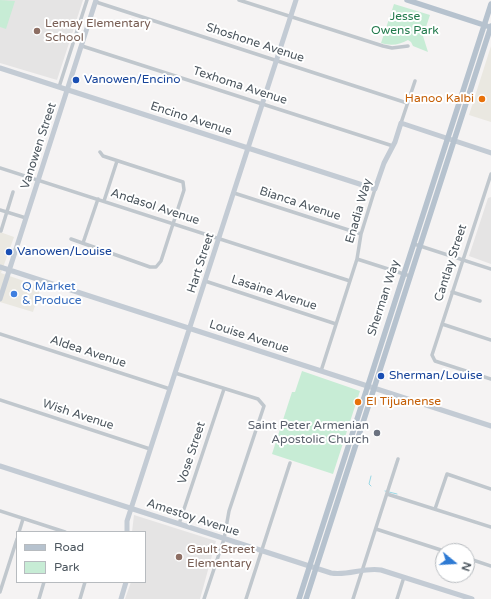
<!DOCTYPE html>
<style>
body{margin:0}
#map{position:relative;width:491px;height:599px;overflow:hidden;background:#f5f3f3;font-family:"Varela Round",sans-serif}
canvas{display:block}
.legend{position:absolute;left:16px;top:531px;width:130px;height:52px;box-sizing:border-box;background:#fff;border:1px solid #b7bbbf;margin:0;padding:5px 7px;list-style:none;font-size:12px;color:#4c565e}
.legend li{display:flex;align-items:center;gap:8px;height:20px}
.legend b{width:20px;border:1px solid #b7bbbf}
.north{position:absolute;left:435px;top:543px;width:40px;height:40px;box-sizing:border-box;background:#fff;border:1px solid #b7bbbf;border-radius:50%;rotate:108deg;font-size:11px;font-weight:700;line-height:16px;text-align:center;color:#4c565e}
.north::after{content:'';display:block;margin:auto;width:14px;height:18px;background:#2e7ad3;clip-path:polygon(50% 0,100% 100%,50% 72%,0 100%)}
</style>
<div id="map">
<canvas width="491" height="599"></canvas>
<ul class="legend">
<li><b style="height:5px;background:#b6c2ce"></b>Road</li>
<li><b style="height:11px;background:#c7ecd5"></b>Park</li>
</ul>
<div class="north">N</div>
</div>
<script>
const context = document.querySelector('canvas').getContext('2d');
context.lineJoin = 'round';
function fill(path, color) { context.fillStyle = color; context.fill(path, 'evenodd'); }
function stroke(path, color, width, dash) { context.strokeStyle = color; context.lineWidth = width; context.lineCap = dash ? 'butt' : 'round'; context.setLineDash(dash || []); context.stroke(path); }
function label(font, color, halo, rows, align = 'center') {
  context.font = font + ' "Varela Round",sans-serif'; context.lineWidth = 4; context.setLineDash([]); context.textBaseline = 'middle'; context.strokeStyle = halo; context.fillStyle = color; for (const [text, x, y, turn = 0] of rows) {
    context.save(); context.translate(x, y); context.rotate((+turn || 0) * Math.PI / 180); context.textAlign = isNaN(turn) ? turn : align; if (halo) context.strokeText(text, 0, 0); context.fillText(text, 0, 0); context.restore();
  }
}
fill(new Path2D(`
 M491 46V122L469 115Z
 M0 232 14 237 1 273 41 287 33 312 0 302Z`), '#eae8e1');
fill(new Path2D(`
 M0 0H83L57 80 0 63Z
 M491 197V264L469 256 488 198Z
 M134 515 216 541 200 599H125L131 582H145V532H132Z`), '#e5e4e4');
fill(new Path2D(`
 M0 0 15 1 6 29 0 27Z
 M394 4 430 15 423 36 428 52 413 46 411 42 408 40C399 45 391 46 381 43Z
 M302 371 360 391 333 474 272 454 292 392H295Z`), '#c7ecd5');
stroke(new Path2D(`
 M371 486 369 484 371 476
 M385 491 397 494`), '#99d7e4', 1);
stroke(new Path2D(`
 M239 0 383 46 392 48 408 46
 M96 2 407 103
 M82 46 393 146
 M59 87 87 0
 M401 123 415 81
 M0 168 350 281
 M491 174 432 355 435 361 491 379
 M234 193 361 234
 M104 201 117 161
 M0 210 26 218
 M1 231 13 192
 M71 239 150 267H156L161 261 184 190 183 182 103 156 100 152
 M83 243 98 199
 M414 244 491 269
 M357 259 410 276
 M205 281 336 324
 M452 292 480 301
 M442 324 491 340
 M0 334 170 389
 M321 371 357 259 361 234 375 189
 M175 373 258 399 264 406 229 511 224 539 204 599
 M0 400 150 449
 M387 494 491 527
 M435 509 447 474 491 489
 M0 511 65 532
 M179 524 224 389
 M376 529 444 551
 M19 532 23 519
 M467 558 491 566
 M0 592 17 539
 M39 599 44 582
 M80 599 85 582
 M246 599 290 463
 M353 599 398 459
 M397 599 404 577`), '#c0c7cd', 3.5);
stroke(new Path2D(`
 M0 68 375 189 384 163 395 142 401 123 491 153
 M0 267 491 426
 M0 299 96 0
 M0 466 331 573C348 576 364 567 381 570L472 599
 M127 532V521L296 0
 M121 599 126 582`), '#c3cbd4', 5);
stroke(new Path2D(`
 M407 0 487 26
 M299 599 491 4
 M306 599 491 26`), '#b6c2ce', 5.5);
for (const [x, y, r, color] of [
 [37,31,4,"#8d6e63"],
 [76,80,4,"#1a4fb4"],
 [482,99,4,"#e8710a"],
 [9,252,4,"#1a4fb4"],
 [14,294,4,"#3f7fe0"],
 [381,376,4,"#1a4fb4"],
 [358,402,4,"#e8710a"],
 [377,433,4,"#6b7280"],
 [179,557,4,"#8d6e63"]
]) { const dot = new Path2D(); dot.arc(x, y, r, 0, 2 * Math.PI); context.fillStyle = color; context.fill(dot); stroke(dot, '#fff', 1.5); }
label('12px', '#227a4c', '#fff', [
 ["Jesse",405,17],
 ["Owens Park",405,31]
]);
label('12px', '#785e54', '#fff', [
 ["Lemay Elementary",45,24],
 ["School",45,38],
 ["Gault Street",187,550],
 ["Elementary",187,564]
], 'left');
label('12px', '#4c565e', '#fff', [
 ["Shoshone Avenue",255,43,18],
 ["Texhoma Avenue",240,86,18],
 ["Encino Avenue",191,119,18],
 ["Vanowen Street",39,146,-72],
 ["Bianca Avenue",300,204,18],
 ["Andasol Avenue",155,207,18],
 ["Enadia Way",359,211,-74],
 ["Hart Street",201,263,-72],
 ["Cantlay Street",451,263,-72],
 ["Lasaine Avenue",274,293,18],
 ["Sherman Way",384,298,-72],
 ["Louise Avenue",249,337,18],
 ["Aldea Avenue",88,352,18],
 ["Wish Avenue",78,415,18],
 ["Vose Street",192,453,-72],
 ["Amestoy Avenue",193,518,18]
]);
label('12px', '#164399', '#fff', [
 ["Vanowen/Encino",84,80],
 ["Vanowen/Louise",17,252],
 ["Sherman/Louise",389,376]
], 'left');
label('12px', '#c56008', '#fff', [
 ["Hanoo Kalbi",474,99],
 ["El Tijuanense",366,402,"left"]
], 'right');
label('12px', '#366cbe', '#fff', [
 ["Q Market",22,287],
 ["& Produce",22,301]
], 'left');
label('12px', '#5b616d', '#fff', [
 ["Saint Peter Armenian",369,426],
 ["Apostolic Church",369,440]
], 'right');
</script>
